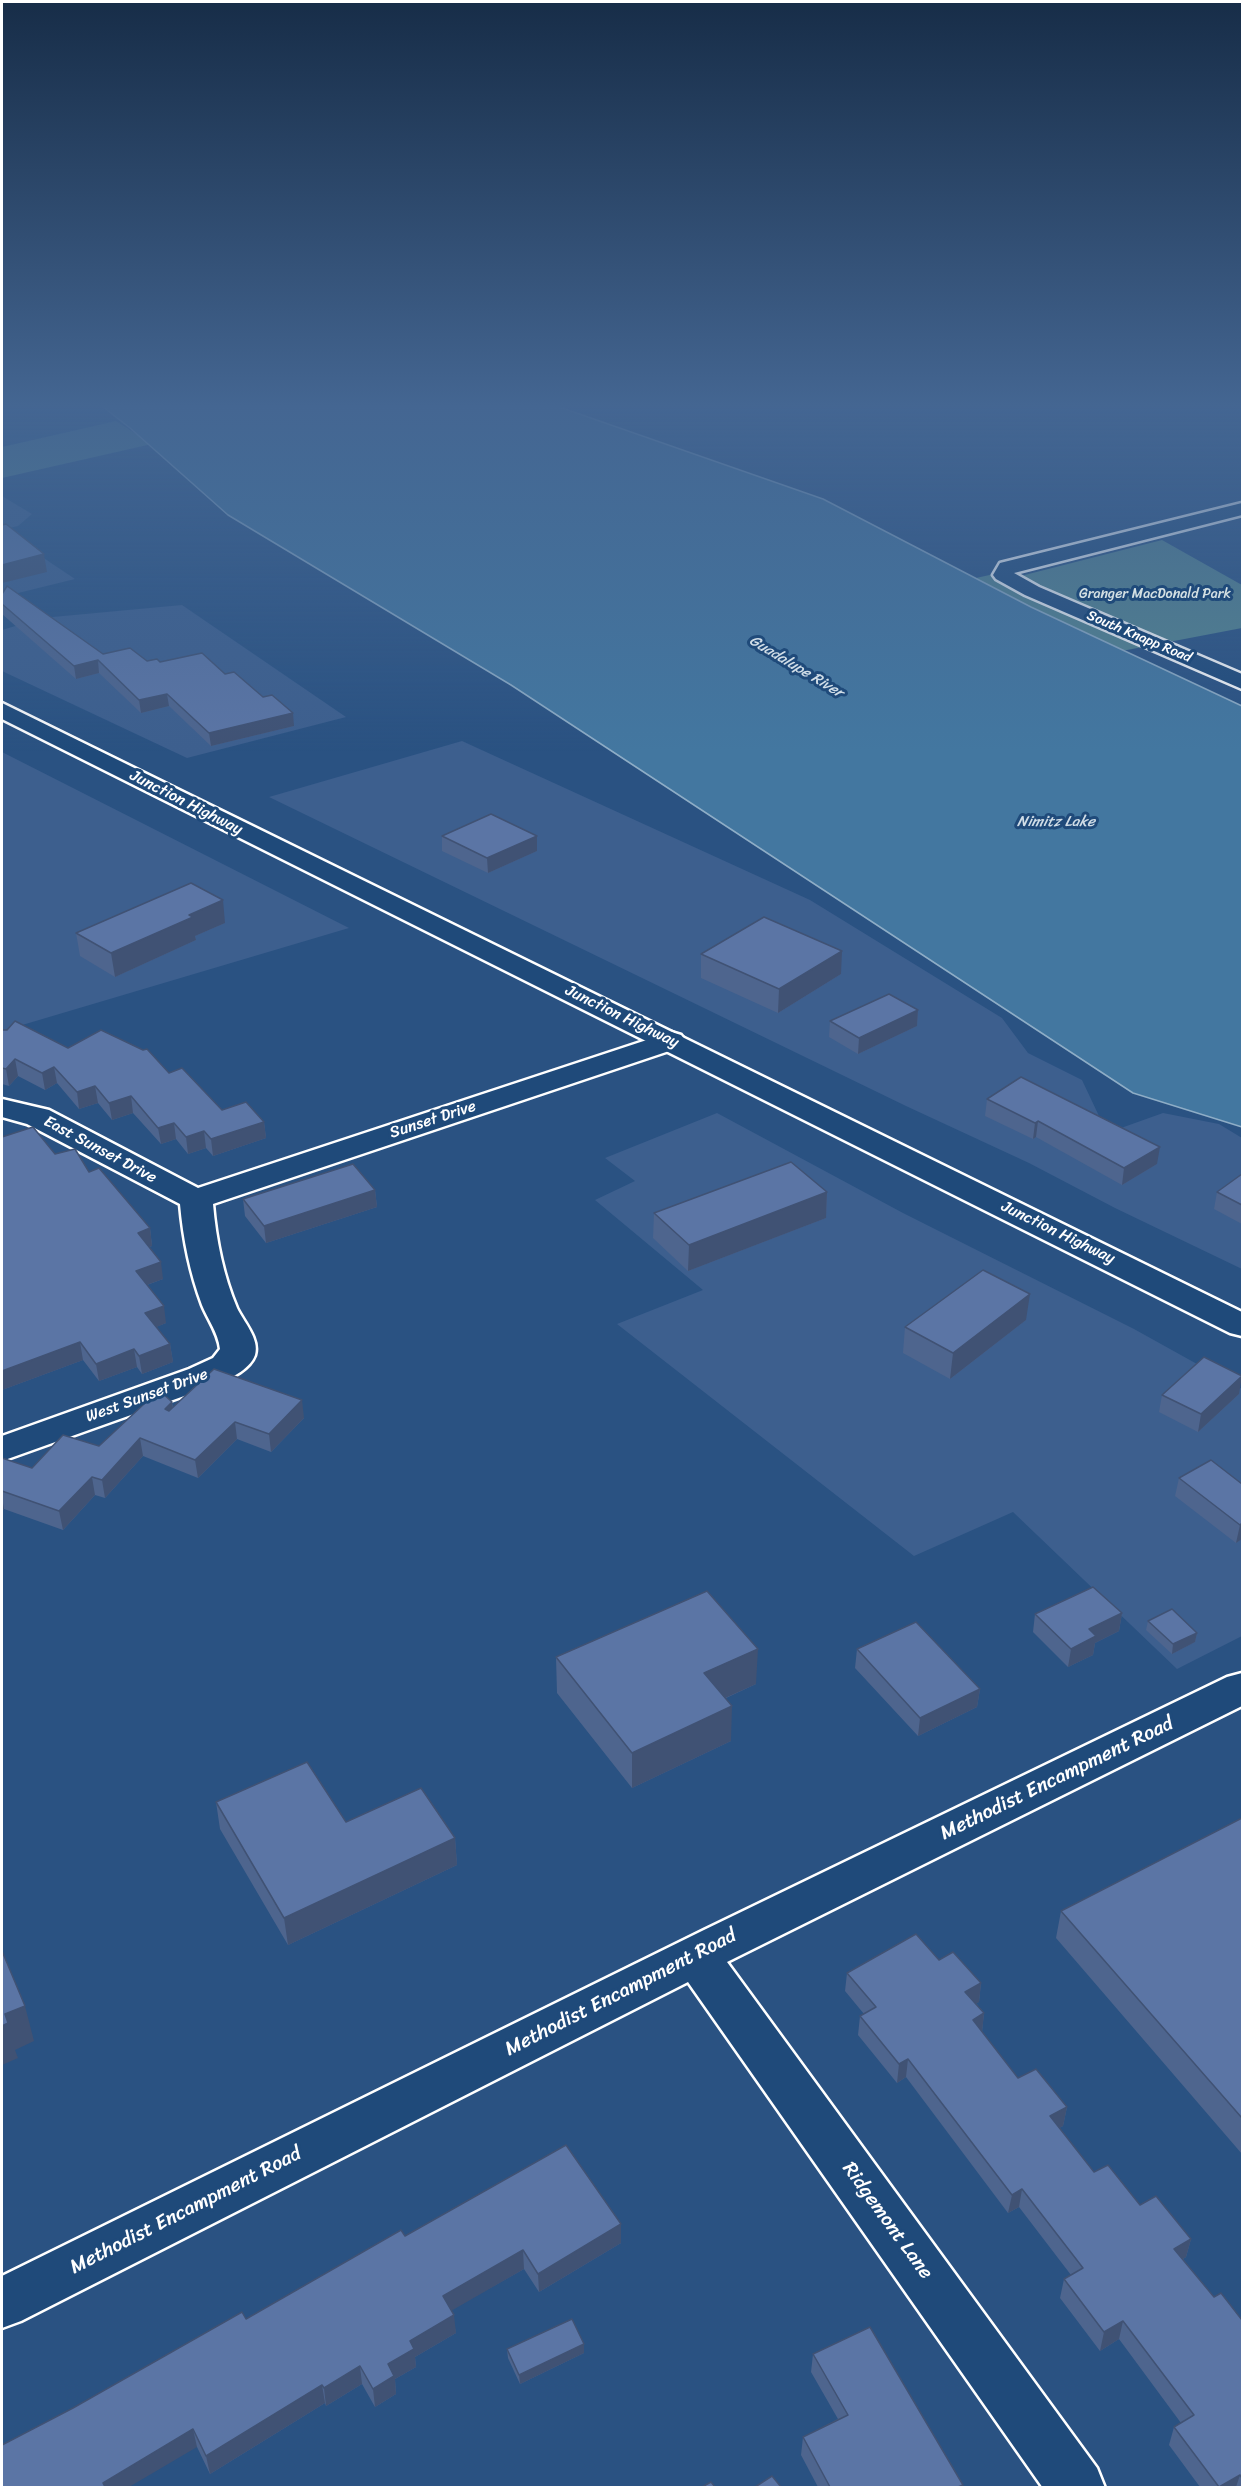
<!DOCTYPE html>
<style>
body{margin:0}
#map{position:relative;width:1244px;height:2489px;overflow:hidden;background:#2a5282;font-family:Sriracha,sans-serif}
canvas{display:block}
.frame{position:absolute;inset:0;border:3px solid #fff;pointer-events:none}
</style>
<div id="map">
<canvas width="1244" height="2489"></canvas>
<div class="frame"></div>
</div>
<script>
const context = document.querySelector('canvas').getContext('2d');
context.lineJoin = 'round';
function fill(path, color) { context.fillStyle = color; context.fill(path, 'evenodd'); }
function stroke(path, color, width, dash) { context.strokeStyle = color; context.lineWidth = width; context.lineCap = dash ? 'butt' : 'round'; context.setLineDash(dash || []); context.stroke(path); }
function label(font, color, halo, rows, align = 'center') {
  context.font = font + ' Sriracha,sans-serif'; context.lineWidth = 6; context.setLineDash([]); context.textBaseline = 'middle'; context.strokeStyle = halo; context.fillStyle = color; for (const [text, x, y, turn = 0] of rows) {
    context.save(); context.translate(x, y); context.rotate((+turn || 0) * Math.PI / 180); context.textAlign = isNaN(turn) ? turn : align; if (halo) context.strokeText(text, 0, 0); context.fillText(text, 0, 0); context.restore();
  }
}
fill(new Path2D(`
 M2 496 32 514 18 526 2 530 75 579 2 597Z
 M182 605 346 717 187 758 2 671V630L42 618Z
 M462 741 810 900 1002 1018 1028 1053 1082 1080 1107 1133 1163 1113 1219 1124 1242 1138V1269L1115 1208 1029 1163 906 1106 269 797Z
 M2 752 349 928 2 1031Z
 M717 1113 903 1213 1134 1329 1242 1389V1636L1177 1669 1013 1512 914 1556 617 1324 703 1290 595 1200 635 1181 605 1158Z`), '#3d5f8e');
fill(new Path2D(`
 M116 421 152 444 2 478V447Z
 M1162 540 1242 585V628L1106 654 958 582 994 574 1005 580Z`), '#53848f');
const water = new Path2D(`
 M98 403H548L823 499 1031 607 1242 706V1127L1133 1093 511 685 228 515 130 428Z`);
fill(water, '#4377a0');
stroke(water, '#8eadc6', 1.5);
const minor = new Path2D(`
 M1242 503V515L1014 573 1039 587 1242 674V689L1025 595 996 579 993 575 1000 563Z
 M671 1032 681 1035 686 1041 681 1047 213 1204C216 1239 223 1275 237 1308 243 1321 260 1339 255 1355 249 1371 228 1379 215 1385L2 1461V1436L189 1369 213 1358 220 1349C218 1332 208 1320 202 1305 190 1273 183 1238 180 1204L27 1124 2 1117V1099L49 1110 198 1188Z
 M1242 1673V1706L727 1962 1097 2468 1105 2488H1043L688 1982 21 2321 2 2328V2276L704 1930 1227 1677Z`);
const major = new Path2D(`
 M2 703 1242 1312V1336L1230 1333 2 719Z`);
stroke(minor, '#fff', 5);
stroke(major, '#fff', 5);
fill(minor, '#1f4a7a');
fill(major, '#1f4a7a');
fill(new Path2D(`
 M2 594 103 654 147 661 160 662 225 674 294 726 211 746 169 706 141 713 99 673 76 679 2 614Z
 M442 836H537V851L488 873 442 851Z
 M225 923 195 936 196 940 115 977 80 956 76 933Z
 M701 954 841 974 778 1013 701 978Z
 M918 1010 917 1026 858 1054 829 1037 830 1021Z
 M2 1030 68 1048 169 1073 222 1110 264 1122 266 1138 213 1156 206 1148 188 1154 176 1139 161 1144 133 1113 112 1120 98 1103 79 1109 57 1083 45 1090 18 1076 9 1086 2 1084Z
 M987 1099 1157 1164 1122 1185 1036 1137 1033 1139 985 1116Z
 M2 1137 55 1154 89 1172 150 1228 152 1246 149 1247 163 1279 147 1285 166 1323 156 1327 170 1344 173 1362 142 1374 137 1367 99 1381 83 1360 2 1390Z
 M1242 1174V1224L1214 1209 1217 1192Z
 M375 1190 377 1207 266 1243 245 1216 243 1199Z
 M827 1192 826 1218 688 1271 653 1238 654 1213Z
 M1026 1320 950 1379 903 1353 905 1327Z
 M1239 1394 1198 1432 1159 1412 1162 1395Z
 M172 1402 173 1408 304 1418 271 1452 237 1439 198 1478 143 1456 105 1498 95 1495 63 1530 4 1509 2 1511V1458L32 1468 99 1446Z
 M1179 1478 1242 1484V1539L1236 1543 1175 1496Z
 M1122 1613 1119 1631 1095 1643 1093 1655 1068 1667 1033 1632 1035 1614Z
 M1148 1621 1197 1633 1195 1642 1172 1654 1146 1630Z
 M857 1649 980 1689 977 1707 918 1736 855 1668Z
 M556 1657 756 1684 726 1698 731 1741 632 1788 557 1693Z
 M216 1802 455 1838 457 1865 288 1945 220 1829Z
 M1242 1818V2154L1056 1938 1061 1911Z
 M939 1960 981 1983 979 2002 976 2003 984 2013 982 2032 1018 2078 1067 2107 1063 2126 1059 2128 1094 2172 1140 2205 1191 2239 1186 2257 1183 2259 1214 2297 1242 2320V2487H1200L1169 2445 1174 2427 1181 2423 1119 2339 1100 2351 1060 2298 1064 2279 1071 2275 1019 2207 1008 2213 906 2077 897 2083 858 2035 860 2016 864 2014 845 1991 847 1973Z
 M621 2224V2243L539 2292 524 2269 451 2310 456 2333 415 2357 416 2367 395 2379 396 2394 375 2407 362 2384 326 2406 325 2403 210 2474 197 2447 73 2408 405 2236Z
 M584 2344V2353L520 2384 508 2358 507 2349Z
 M813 2354 962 2487H818L801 2455 803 2437 838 2419 811 2372Z`), '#4e658e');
fill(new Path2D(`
 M44 554 47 572 2 583V565Z
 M98 660 99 673 76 679 74 666Z
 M167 694 169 706 141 713 139 700Z
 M293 713 294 726 211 746 209 733Z
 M537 836V851L488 873 487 858Z
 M223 900 225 923 195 936 196 940 115 977 111 953 189 915Z
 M842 951 841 974 778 1013 779 989Z
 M918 1010 917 1026 858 1054 859 1038Z
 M15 1059 18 1076 9 1086 6 1069Z
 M54 1067 57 1083 45 1090 42 1073Z
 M95 1086 98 1103 79 1109 77 1092Z
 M131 1096 133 1113 112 1120 109 1103Z
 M1038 1121 1036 1137 1033 1139 1035 1123Z
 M264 1122 266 1138 213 1156 211 1139Z
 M174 1123 176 1139 161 1144 158 1128Z
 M204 1131 206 1148 188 1154 186 1137Z
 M1160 1147 1157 1164 1122 1185 1124 1168Z
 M375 1190 377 1207 266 1243 264 1226Z
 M827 1192 826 1218 688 1271 689 1245Z
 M150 1228 152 1246 140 1250 138 1233Z
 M161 1262 163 1279 138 1288 136 1271Z
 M1030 1294 1026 1320 950 1379 953 1353Z
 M164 1306 166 1323 147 1331 145 1313Z
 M80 1342 83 1360 2 1390V1371Z
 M170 1344 173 1362 142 1374 139 1356Z
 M134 1349 137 1367 99 1381 96 1364Z
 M1242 1376 1239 1394 1198 1432 1201 1414Z
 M302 1400 304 1418 271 1452 269 1434Z
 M172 1402 174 1420 165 1409Z
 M235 1422 237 1439 198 1478 195 1460Z
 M140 1438 143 1456 105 1498 102 1480Z
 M92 1477 95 1495 63 1530 59 1511Z
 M2 1497 4 1509 2 1511Z
 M1242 1523V1539L1236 1543 1240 1525Z
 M1122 1613 1119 1631 1095 1643 1093 1655 1068 1667 1071 1649 1089 1629Z
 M1197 1633 1195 1642 1172 1654 1173 1644Z
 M758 1649 756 1684 703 1708 704 1673Z
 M980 1689 977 1707 918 1736 920 1718Z
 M732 1706 731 1741 632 1788V1753Z
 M455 1838 457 1865 288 1945 284 1918Z
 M981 1983 979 2002 963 2011 965 1992Z
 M25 2006 34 2041 15 2050 18 2058 2 2065V2026L5 2014Z
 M984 2013 982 2032 973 2020Z
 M908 2059 906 2077 897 2083 899 2064Z
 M1067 2107 1063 2126 1046 2135 1050 2116Z
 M1022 2189 1019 2207 1008 2213 1012 2195Z
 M621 2224V2243L539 2292 538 2274Z
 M1191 2239 1186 2257 1170 2267 1174 2249Z
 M523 2250 524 2269 444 2315 443 2296Z
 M454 2315 456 2333 415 2357 416 2367 395 2379 396 2394 375 2407 373 2389 388 2364 410 2341Z
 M1123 2321 1119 2339 1100 2351 1104 2332Z
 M584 2344V2353L520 2384 519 2375Z
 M360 2366 362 2384 326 2406 324 2388Z
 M322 2385 325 2403 210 2474 206 2456Z
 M193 2429 197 2447 129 2487H105L103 2483Z
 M1240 2475 1236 2487H1219Z`), '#405274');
const building = new Path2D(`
 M6 524 44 554 2 565V525Z
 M7 586 103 654 130 648 147 661 157 659 160 662 202 653 225 674 234 672 263 697 272 695 293 713 209 733 167 694 139 700 98 660 74 666 2 604V594Z
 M491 814 537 836 487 858 442 836Z
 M191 883 223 900 189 915 193 917 111 953 76 933Z
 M764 917 842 951 779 989 701 954Z
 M889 994 918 1010 859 1038 830 1021Z
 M15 1021 68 1048 101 1030 143 1050 147 1049 169 1073 182 1068 222 1110 246 1102 264 1122 211 1139 204 1131 186 1137 174 1123 158 1128 131 1096 109 1103 95 1086 77 1092 54 1067 42 1073 15 1059 6 1069 2 1068V1030H7Z
 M1021 1077 1160 1147 1124 1168 1038 1121 1035 1123 987 1099Z
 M33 1127 55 1154 75 1149 89 1172 99 1168 150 1228 138 1233 161 1262 136 1271 164 1306 145 1313 170 1344 139 1356 134 1349 96 1364 80 1342 2 1371V1137Z
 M791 1162 827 1192 689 1245 654 1213Z
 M353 1164 375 1190 264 1226 243 1199Z
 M1242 1174V1205L1217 1192Z
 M983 1270 1030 1294 953 1353 905 1327Z
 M1204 1357 1242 1376 1201 1414 1162 1395Z
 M214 1369 302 1400 269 1434 235 1422 195 1460 140 1438 102 1480 92 1477 59 1511 2 1491V1458L32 1468 63 1435 99 1446 159 1390 172 1402 165 1409 169 1411Z
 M1211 1460 1242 1484V1523L1240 1525 1179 1478Z
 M1093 1587 1122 1613 1089 1629 1096 1636 1071 1649 1035 1614Z
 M707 1591 758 1649 704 1673 732 1706 632 1753 556 1657Z
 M1172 1609 1197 1633 1173 1644 1148 1621Z
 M916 1622 980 1689 920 1718 857 1649Z
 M307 1762 346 1822 421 1788 455 1838 284 1918 216 1802Z
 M1242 1818V2118L1061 1911Z
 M916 1934 939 1960 953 1952 981 1983 965 1992 984 2013 973 2020 1018 2078 1036 2069 1067 2107 1050 2116 1094 2172 1108 2165 1140 2205 1156 2196 1191 2239 1174 2249 1214 2297 1221 2293 1242 2320V2478L1240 2475 1219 2487 1174 2427 1194 2415 1123 2321 1104 2332 1064 2279 1083 2268 1022 2189 1012 2195 908 2059 899 2064 860 2016 876 2007 847 1973Z
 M2 1951 25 2006 5 2014 8 2023 2 2026Z
 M566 2145 621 2224 538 2274 523 2250 443 2296 454 2315 410 2341 414 2349 388 2364 394 2376 373 2389 360 2366 324 2388 322 2385 206 2456 193 2429 103 2483 105 2487H2V2445L73 2408 242 2312 246 2319 401 2230 405 2236Z
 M572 2319 584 2344 519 2375 507 2349Z
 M870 2327 963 2485 958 2487H830L803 2437 848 2415 813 2354Z
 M772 2476 781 2487H755Z
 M711 2482 715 2487H702Z`);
fill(building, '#5b75a5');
stroke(building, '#405274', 1.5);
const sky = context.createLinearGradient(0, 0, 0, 752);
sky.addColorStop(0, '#172d48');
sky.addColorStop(0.54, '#446692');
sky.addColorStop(1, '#44669200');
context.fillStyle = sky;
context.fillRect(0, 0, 1244, 752);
label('14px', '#d4e0e3', '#1f4a7a', [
 ["Granger MacDonald Park",1155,594]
]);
label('14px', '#fff', '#1f4a7a', [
 ["South Knapp Road",1139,637,23]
]);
label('italic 15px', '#d0dde7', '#1f4a7a', [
 ["Guadalupe River",796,667,31],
 ["Nimitz Lake",1056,822]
]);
label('16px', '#fff', '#1f4a7a', [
 ["Junction Highway",186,803,27],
 ["Junction Highway",622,1017,26],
 ["Sunset Drive",433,1120,-18],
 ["East Sunset Drive",100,1150,28],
 ["Junction Highway",1058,1233,26],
 ["West Sunset Drive",147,1396,-20]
]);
label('20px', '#fff', '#1f4a7a', [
 ["Methodist Encampment Road",1057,1779,-26],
 ["Methodist Encampment Road",621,1993,-27],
 ["Methodist Encampment Road",186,2211,-27],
 ["Ridgemont Lane",887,2221,54]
]);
</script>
